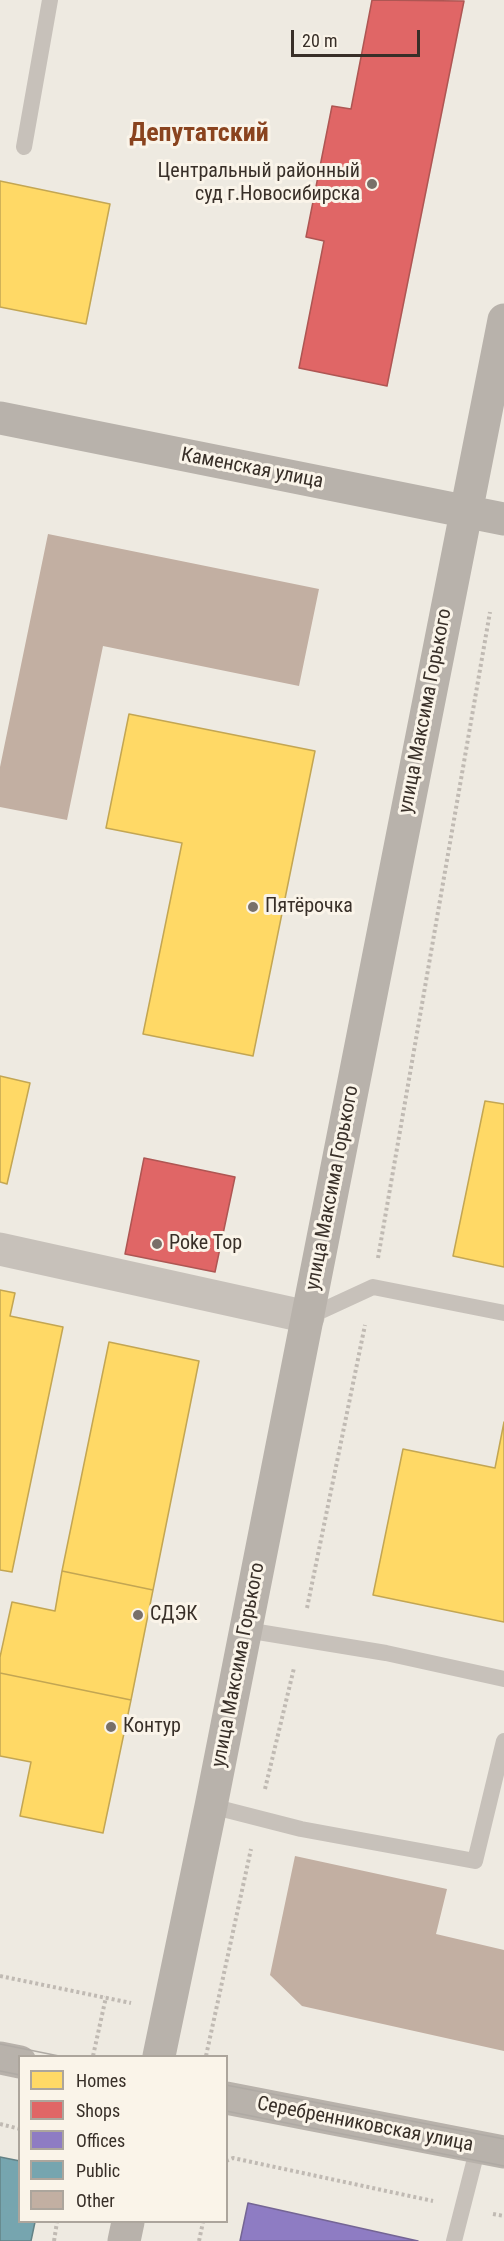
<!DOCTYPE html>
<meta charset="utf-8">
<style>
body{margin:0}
#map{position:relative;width:504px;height:2241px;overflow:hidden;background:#eeeae1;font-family:"Roboto Condensed",sans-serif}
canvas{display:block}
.legend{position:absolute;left:18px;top:2055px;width:210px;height:168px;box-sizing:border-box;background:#faf4e9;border:2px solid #aca59c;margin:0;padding:8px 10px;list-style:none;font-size:18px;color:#382f28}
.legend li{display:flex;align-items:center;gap:12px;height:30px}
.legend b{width:30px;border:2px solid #aca59c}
.scale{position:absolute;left:291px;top:30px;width:129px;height:27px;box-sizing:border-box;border:3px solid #382f28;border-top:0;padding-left:8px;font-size:18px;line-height:21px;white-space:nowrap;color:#382f28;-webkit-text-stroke:4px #faf4e9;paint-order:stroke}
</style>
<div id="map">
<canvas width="504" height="2241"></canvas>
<ul class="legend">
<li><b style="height:16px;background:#ffd966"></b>Homes</li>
<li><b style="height:16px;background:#e06666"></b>Shops</li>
<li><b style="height:16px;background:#8e7cc3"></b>Offices</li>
<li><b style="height:16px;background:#76a5af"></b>Public</li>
<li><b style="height:16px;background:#c2afa2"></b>Other</li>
</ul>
<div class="scale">20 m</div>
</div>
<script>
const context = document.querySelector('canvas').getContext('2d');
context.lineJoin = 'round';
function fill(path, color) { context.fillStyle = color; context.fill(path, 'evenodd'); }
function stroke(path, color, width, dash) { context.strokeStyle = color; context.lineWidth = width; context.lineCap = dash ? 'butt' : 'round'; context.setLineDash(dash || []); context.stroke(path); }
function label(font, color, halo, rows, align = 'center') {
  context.font = font + ' "Roboto Condensed",sans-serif'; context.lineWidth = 6; context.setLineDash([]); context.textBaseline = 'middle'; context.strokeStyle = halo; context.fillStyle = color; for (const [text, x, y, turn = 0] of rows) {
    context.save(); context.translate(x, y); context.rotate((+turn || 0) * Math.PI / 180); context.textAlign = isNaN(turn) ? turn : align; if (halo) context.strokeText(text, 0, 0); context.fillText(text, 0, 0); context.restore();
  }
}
const homes = new Path2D(`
 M0 181 110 204 86 324 0 307Z
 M129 714 315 751 253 1056 143 1034 182 843 106 828Z
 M0 1076 30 1083 7 1184 0 1182Z
 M485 1101 504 1104V1267L453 1256Z
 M0 1290 15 1293 10 1316 63 1327 12 1572 0 1570Z
 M109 1342 199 1361 153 1590 62 1571Z
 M504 1422V1622L373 1595 403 1449 495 1468Z
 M62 1571 153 1590 131 1700 0 1673V1657L12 1602 55 1611Z
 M0 1673 131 1700 103 1833 20 1816 31 1762 0 1756Z`);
fill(homes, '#ffd966');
stroke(homes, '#c3a653', 1.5);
const shops = new Path2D(`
 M372 0 464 1 387 386 299 368 324 241 306 237 332 106 351 109Z
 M144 1158 235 1177 215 1272 125 1254Z`);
fill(shops, '#e06666');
stroke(shops, '#ae5653', 1.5);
const offices = new Path2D(`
 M248 2203 418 2241H240Z`);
fill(offices, '#8e7cc3');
stroke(offices, '#746594', 1.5);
const public = new Path2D(`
 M0 2157 20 2161V2222H35L31 2241H0Z`);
fill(public, '#76a5af');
stroke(public, '#638286', 1.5);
fill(new Path2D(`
 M48 534 319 589 299 686 103 646 67 820 0 807V767Z
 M295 1856 447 1889 436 1934 504 1950V2051L302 2006 270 1975Z`), '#c2afa2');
stroke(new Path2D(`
 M378 1258 490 612
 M307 1608 365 1325
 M265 1789 294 1668
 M0 1976 131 2003
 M93 2056 106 1997
 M206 2056 251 1849
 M0 2124 20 2129
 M226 2161 233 2158 433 2201
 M493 2214 504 2216
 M54 2241 57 2222
 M199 2241 203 2222`), '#c0bab3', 4, [3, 3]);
stroke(new Path2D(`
 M24 147 50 0
 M308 1317 373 1287 504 1313
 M246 1630 386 1653 504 1679
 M211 1806 301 1829 475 1861 504 1741
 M454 2241 478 2147`), '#c7c1ba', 16);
stroke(new Path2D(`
 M0 1249 308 1317`), '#c7c1ba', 33);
stroke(new Path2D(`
 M0 418 504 519
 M159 2056 211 1806 504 320
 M0 2058 20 2062
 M226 2098 504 2152
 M124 2241 128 2222`), '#b8b2ab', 33);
stroke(new Path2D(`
 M0 2044 59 2056
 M0 2071 20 2075
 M226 2085 504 2139
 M226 2111 504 2166`), '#afaaa4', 1.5);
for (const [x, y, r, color] of [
 [372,184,6,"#787069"],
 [253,907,6,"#787069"],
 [157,1244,6,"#787069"],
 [138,1615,6,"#787069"],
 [111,1727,6,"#787069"]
]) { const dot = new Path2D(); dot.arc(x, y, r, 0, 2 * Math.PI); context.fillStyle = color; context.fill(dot); stroke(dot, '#faf4e9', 2); }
label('20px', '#382f28', '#faf4e9', [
 ["Центральный районный",360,172,"right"],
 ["суд г.Новосибирска",360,195,"right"],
 ["Пятёрочка",265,907],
 ["Poke Top",169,1244],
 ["СДЭК",150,1615],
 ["Контур",123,1727]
], 'left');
label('20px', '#382f28', '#faf4e9', [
 ["Каменская улица",252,469,11],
 ["улица Максима Горького",426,711,-79],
 ["улица Максима Горького",333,1188,-79],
 ["улица Максима Горького",239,1665,-79],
 ["Серебренниковская улица",365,2125,11]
]);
label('bold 26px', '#8a431e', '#faf4e9', [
 ["Депутатский",199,134]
]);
</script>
